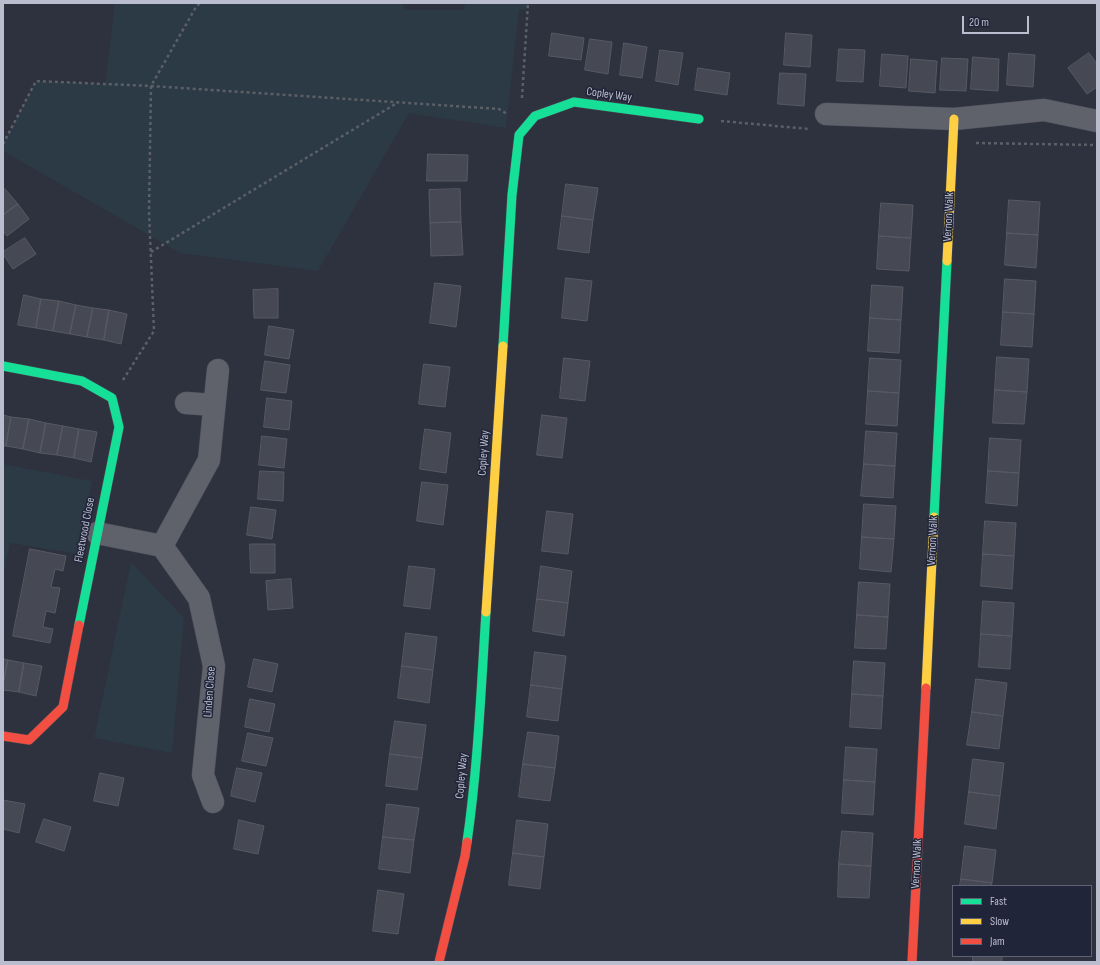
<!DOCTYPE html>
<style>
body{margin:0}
#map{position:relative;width:1100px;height:965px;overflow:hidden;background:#2e313e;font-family:"Sofia Sans Condensed",sans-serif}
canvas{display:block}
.frame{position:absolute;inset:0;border:4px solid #babdcd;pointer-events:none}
.legend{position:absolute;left:952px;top:885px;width:140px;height:72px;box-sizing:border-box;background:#212539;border:1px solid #5e6274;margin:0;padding:5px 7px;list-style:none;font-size:12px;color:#babdcd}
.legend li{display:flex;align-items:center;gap:8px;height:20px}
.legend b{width:20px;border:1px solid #5e6274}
.scale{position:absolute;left:962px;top:16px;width:67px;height:18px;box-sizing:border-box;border:2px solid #babdcd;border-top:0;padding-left:5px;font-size:12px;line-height:14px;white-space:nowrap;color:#babdcd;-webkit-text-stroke:3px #212539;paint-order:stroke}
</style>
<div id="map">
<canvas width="1100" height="965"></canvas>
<div class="frame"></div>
<ul class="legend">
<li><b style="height:5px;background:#16e098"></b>Fast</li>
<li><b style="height:5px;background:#ffcf43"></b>Slow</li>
<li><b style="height:5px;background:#f24e42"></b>Jam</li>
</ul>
<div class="scale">20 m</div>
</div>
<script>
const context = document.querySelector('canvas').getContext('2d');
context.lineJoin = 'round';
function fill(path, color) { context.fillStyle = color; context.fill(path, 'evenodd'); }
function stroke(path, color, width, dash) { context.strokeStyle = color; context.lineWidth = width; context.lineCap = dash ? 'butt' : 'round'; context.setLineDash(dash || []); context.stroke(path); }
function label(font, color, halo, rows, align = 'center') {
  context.font = font + ' "Sofia Sans Condensed",sans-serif'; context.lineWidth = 3; context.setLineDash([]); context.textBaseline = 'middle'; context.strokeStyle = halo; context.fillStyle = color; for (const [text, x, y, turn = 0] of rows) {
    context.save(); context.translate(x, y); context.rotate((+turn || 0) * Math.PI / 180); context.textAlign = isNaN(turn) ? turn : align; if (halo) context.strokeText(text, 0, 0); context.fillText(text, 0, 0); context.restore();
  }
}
fill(new Path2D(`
 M115 3H403L404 10H464L465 3H528V9L519 10 506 128 409 113 318 271 180 253 3 151V144L36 81 105 84Z
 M3 464 92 481 78 554 10 543 3 575Z
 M131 562 184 618 172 753 94 738Z`), '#2b3a44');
const building = new Path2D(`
 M552 33 584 38 581 60 549 56Z
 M786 33 812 35 810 67 784 65Z
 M590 39 612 42 608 74 585 70Z
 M624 43 647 47 642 78 620 75Z
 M839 49 865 50 863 82 837 81Z
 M660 50 683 53 678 85 656 81Z
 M1009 53 1035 55 1033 87 1007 85Z
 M1089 53 1097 64V87L1087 94 1068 68Z
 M882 54 908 56 906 88 880 86Z
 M973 57 999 59 998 91 971 89Z
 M942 58 968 59 966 91 940 90Z
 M911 59 937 61 935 93 909 91Z
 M698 68 730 73 727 95 695 90Z
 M780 73 806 74 804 106 778 104Z
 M428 154 468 155 467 181H427Z
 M566 184 598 188 593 220 562 216Z
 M5 189 18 204 3 215V190Z
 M460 189 461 222 430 223 429 190Z
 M1009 200 1040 202 1038 235 1007 233Z
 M881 203 913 205 911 238 879 236Z
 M18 204 29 219 7 236 3 231V215Z
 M562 216 593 220 589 253 558 249Z
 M461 222 463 255 431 256 430 223Z
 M1007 233 1038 235 1036 268 1005 265Z
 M879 236 911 238 909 271 877 269Z
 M25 238 36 254 13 269 3 254V252Z
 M566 278 592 281 587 321 562 318Z
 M1005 279 1036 281 1034 314 1003 312Z
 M435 283 461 286 456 327 430 323Z
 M872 285 903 287 901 320 870 318Z
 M278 289V318H254L253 290Z
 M24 295 41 299 36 328 18 325Z
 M41 299 59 301 53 331 36 328Z
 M59 301 76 305 70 334 53 331Z
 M76 305 93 308 87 337 70 334Z
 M93 308 109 310 104 340 87 337Z
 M109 310 127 314 121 344 104 340Z
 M1003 312 1034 314 1032 347 1001 345Z
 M870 318 901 320 899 353 868 351Z
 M269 326 294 330 289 359 265 355Z
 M997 357 1029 359 1027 392 995 390Z
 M564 358 590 361 585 401 560 398Z
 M870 358 901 360 899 393 868 391Z
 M265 361 290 365 286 393 261 390Z
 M424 364 450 367 445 407 419 404Z
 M995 390 1027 392 1024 424 993 423Z
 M868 391 899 393 897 426 866 424Z
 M267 398 292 401 289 430 264 427Z
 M3 415 11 417 6 446H3Z
 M542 415 567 418 562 458 537 455Z
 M11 417 29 419 23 449 6 446Z
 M29 419 46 423 40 453 23 449Z
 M46 423 63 426 57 455 40 453Z
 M63 426 79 429 74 458 57 455Z
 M79 429 97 432 91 462 74 458Z
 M425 429 451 433 446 473 420 469Z
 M866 431 897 433 895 466 864 464Z
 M262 436 287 439 284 468 259 465Z
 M990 438 1021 440 1019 473 988 471Z
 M864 464 895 466 893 498 861 496Z
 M260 471 284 472 283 501 258 499Z
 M988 471 1019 473 1017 506 986 503Z
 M422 482 448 485 443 525 417 521Z
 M864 504 896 506 894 539 862 537Z
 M251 507 276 510 272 539 247 535Z
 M547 511 573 514 568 554 542 551Z
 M985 521 1016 523 1014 556 983 554Z
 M862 537 894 539 891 572 860 569Z
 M250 544H275V573H251Z
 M30 549 66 556 63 571 55 569 51 587 60 588 55 613 46 611 43 627 53 629 50 643 13 636Z
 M983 554 1014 556 1012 589 981 586Z
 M409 566 435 569 430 609 404 606Z
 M541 566 572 571 568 603 537 599Z
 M291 579 293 608 268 610 266 581Z
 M859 582 890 584 888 617 857 615Z
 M537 599 568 603 564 636 533 631Z
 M983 601 1014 603 1012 636 981 634Z
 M857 615 888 617 886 649 855 648Z
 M406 633 437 637 433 670 402 666Z
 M981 634 1012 636 1010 669 979 667Z
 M535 652 566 656 562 689 531 685Z
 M3 659 8 660 3 684Z
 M254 659 278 664 272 692 248 687Z
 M8 660 24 663 19 692 3 690Z
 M854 661 885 663 883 696 852 694Z
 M24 663 42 666 36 696 19 692Z
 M402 666 433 670 429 703 398 698Z
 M976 679 1007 683 1003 716 972 712Z
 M531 685 562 689 558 721 527 717Z
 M852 694 883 696 881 729 850 727Z
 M250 699 275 704 269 732 245 727Z
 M972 712 1003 716 999 749 967 745Z
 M395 721 426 725 422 758 390 754Z
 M528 732 559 736 555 768 523 764Z
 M248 733 273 738 266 766 242 761Z
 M846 747 877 749 875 782 844 780Z
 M390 754 422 758 417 790 386 786Z
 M973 759 1004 763 1000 796 969 792Z
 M523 764 555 768 550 801 519 797Z
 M237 768 262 773 255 802 231 796Z
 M100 773 124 778 118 806 94 801Z
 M844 780 875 782 873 815 842 813Z
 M969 792 1000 796 996 829 965 824Z
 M3 800 25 804 19 833 3 829Z
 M387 804 419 808 414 840 383 837Z
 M44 819 71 827 64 851 36 842Z
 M239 820 264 826 258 854 234 849Z
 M517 820 548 824 544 857 513 853Z
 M842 831 873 833 871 866 839 864Z
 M383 837 414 840 410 873 379 869Z
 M965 846 996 850 992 883 961 879Z
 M513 853 544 857 540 889 509 885Z
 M839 864 871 866 869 898 838 897Z
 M961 879 992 883 991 886H960Z
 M378 890 404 894 398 934 373 931Z
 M973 956H1002V962H973Z`);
fill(building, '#464853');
stroke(building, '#575965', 1);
const street = new Path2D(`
 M826 114 954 119 1044 110 1097 121
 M186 403 214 405
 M97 533 162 546
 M213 802 203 775 214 666 199 598 162 546 209 460 218 370`);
const fast = new Path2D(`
 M503 346 512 195 519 135 535 116 574 102 699 119
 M3 366 82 381 112 398 119 427 79 625
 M934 517 947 261
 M467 842C478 766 481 689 486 612`);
const slow = new Path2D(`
 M947 261 954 119
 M486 612 503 346
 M926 688 934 517`);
const jam = new Path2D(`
 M3 736 29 740 63 707 79 625
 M439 962 465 856 467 842
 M912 962 926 688`);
stroke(street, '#4b4d57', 23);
stroke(fast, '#4b4d57', 10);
stroke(slow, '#4b4d57', 10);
stroke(jam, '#4b4d57', 10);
stroke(new Path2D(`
 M522 98 528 3
 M721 121 809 129
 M976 143 1097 145
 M3 144 36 81 151 86 499 109 507 114
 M151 252 397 103
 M123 380 154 331 149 212 151 86 196 7 200 3`), '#5c5f67', 2.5, [3, 3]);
stroke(street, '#5f616b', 22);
stroke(fast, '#16e098', 9);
stroke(slow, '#ffcf43', 9);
stroke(jam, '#f24e42', 9);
label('12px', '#babdcd', '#212539', [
 ["Copley Way",609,95,8],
 ["Vernon Walk",949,217,-87],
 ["Copley Way",484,453,-86],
 ["Fleetwood Close",85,530,-79],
 ["Vernon Walk",933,541,-87],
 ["Linden Close",210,692,-86],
 ["Copley Way",462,776,-85],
 ["Vernon Walk",917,864,-87]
]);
</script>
